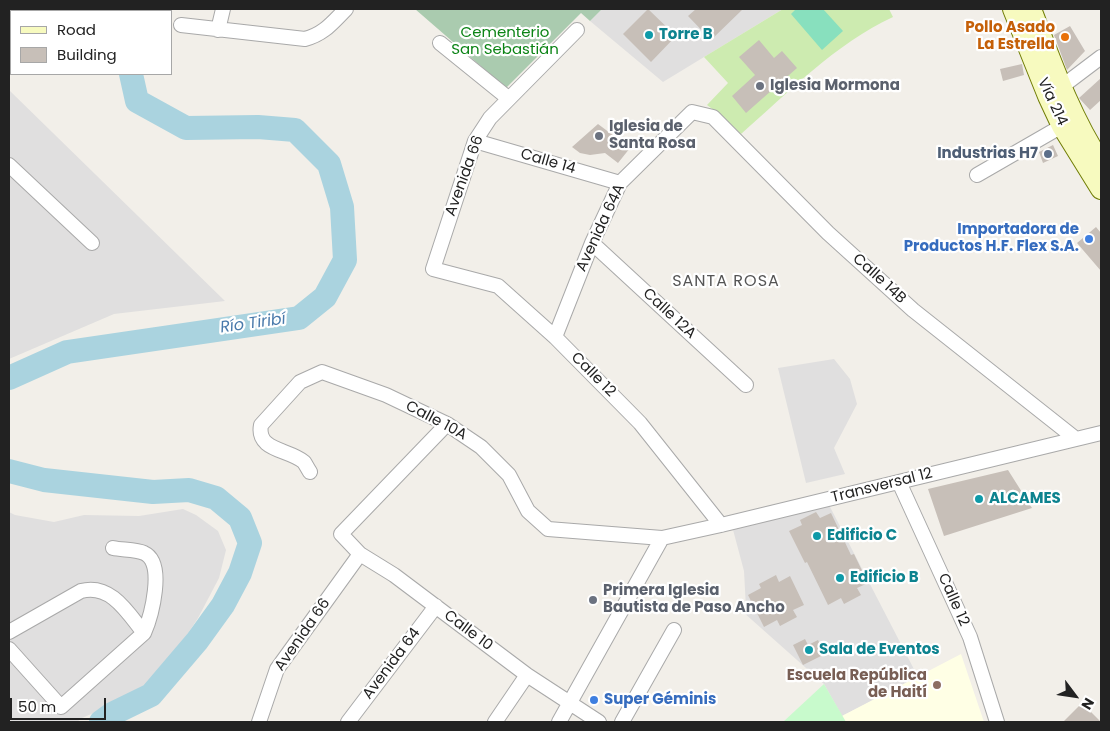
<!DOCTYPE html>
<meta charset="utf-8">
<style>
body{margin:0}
#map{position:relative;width:1110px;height:731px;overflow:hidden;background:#f2efe9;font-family:Poppins,sans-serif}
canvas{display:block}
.frame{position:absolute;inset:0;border:10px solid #222;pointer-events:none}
.legend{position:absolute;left:10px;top:10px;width:162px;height:65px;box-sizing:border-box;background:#fff;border:1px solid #a7a7a7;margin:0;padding:6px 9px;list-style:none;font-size:15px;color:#222}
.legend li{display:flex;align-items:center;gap:10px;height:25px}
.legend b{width:25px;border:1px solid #a7a7a7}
.north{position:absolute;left:1050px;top:671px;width:50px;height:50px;-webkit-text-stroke:4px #fff;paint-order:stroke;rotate:121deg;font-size:14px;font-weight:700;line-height:20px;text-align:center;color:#222}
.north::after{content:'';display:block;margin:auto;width:18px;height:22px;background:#222;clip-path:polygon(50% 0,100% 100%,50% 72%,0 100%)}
.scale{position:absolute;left:10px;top:698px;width:96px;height:22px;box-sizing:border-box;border:2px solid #222;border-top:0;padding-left:6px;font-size:15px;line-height:18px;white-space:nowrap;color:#222;-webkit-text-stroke:4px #fff;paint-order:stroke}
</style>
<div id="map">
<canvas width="1110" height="731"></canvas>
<div class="frame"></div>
<ul class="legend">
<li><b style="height:6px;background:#f7fabf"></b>Road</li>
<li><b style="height:14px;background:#c7bfb8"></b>Building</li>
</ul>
<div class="north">N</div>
<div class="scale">50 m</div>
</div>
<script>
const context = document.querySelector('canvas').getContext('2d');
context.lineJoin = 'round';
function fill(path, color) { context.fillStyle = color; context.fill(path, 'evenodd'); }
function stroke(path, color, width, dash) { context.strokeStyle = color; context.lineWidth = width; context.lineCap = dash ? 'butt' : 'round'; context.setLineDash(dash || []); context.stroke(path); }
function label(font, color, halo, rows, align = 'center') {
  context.font = font + ' Poppins,sans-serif'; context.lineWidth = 4.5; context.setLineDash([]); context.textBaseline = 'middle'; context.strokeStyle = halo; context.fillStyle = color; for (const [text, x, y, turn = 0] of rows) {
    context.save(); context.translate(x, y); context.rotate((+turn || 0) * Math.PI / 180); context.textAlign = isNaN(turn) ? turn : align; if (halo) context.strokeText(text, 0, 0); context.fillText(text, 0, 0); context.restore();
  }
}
fill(new Path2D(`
 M602 9H783L663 82 590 21Z
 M9 90 225 301 114 314 9 359Z
 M834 359 850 379 857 404 834 448 845 474 806 483 778 368Z
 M828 503 918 677 842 716 824 684 743 612 746 608 744 571 732 526Z
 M183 509 196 515 218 531 226 550 219 578 198 618 153 687 82 718 77 722H9V512L15 515 54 522 84 515 139 516Z`), '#e0dfdf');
fill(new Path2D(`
 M961 654 984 722H846L842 716Z`), '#ffffe5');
fill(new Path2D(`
 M783 9H889L893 17C835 44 789 92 741 134L723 117 707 105 728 83 704 57Z`), '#cdebb0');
fill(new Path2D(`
 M415 9H602L590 21 581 13 506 88Z`), '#aacbaf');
fill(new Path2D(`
 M824 684 846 722H783Z`), '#c8facc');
fill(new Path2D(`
 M796 9H823L843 31 822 50 791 14Z`), '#88e0be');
stroke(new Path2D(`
 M121 11 122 9
 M9 378 67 352 299 318 325 297 345 260 342 207 329 164 295 130 258 127 186 128 137 101 131 74
 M9 471 44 480 153 492 189 490 216 498 240 518 250 543 240 573 223 605 197 641 151 695 112 714 101 722`), '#aad3df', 24);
fill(new Path2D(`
 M648 9 676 36 651 62 623 34Z
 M696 9H743L711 40 688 16Z
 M1070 26 1085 51 1067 70 1054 35Z
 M759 40 774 58 782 51 797 68 746 113 732 96 755 75 739 57Z
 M1022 64 1024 75 1003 81 1000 69Z
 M1101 78V100L1090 110 1079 98Z
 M598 124 630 148 618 163 605 153 590 155 580 153 572 147Z
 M1053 145 1058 156 1043 163 1039 152Z
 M1096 227 1101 233V271L1077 243Z
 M1008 470 1032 508 944 536 928 489Z
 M816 512 820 518 831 513 851 555 854 554 868 583 857 588 861 595 844 604 841 598 828 605 807 562 805 563 789 531 802 525 800 520Z
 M776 575 779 582 790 576 804 605 793 610 797 617 780 626 777 620 764 627 748 595 761 588 759 584Z
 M805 639 808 645 818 640 825 654 803 665 793 645Z
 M1082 703 1101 722H1063Z`), '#c7bfb8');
const street = new Path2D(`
 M181 25 305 39C324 34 332 23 346 9
 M218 30 223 9
 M577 30 490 118 475 141 433 269 498 286 555 337 640 423 721 525
 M440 43 508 98
 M1056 91 1101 57
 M475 141 620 183
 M9 165 92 243
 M977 175 1062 126
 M592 243 746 385
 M555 337 592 243 620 183 692 112 713 117 828 233 913 310 1076 439
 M447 424 341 534 360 554 394 575 527 675 599 722
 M310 472C308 469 306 465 304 462 289 449 256 451 261 425L300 382 322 372 386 395 447 424 481 447 509 475 528 511 548 529 662 538 721 525 1101 433
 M899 482 970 637 997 722
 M113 548C122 550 136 549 144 553 166 563 151 617 144 633
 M9 632 81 591C111 583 128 613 144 633L61 707 9 649
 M259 722 277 669 360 554
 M348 722 436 606
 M495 722 527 675
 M559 722 662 538
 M622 722 674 630`);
const secondary = new Path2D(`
 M1013 9 1048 96 1062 126 1101 189
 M1031 9C1051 61 1070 116 1101 163`);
stroke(street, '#a9a9a9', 16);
stroke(secondary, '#707d05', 22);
stroke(street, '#fff', 14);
stroke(secondary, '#f7fabf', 20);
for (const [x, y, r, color] of [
 [649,35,5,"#0f9aa8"],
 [1065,37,5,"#e8710a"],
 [760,86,5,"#6b7280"],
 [599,136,5,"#6b7280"],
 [1048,154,5,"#5c6f8a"],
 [1089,239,5,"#3f7fe0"],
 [979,499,5,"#0f9aa8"],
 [817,536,5,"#0f9aa8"],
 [840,578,5,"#0f9aa8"],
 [593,600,5,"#6b7280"],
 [809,650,5,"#0f9aa8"],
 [937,685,5,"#8d6e63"],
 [594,700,5,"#3f7fe0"]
]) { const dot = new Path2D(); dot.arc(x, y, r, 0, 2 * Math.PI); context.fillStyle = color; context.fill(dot); stroke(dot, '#fff', 2); }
label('bold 15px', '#c56008', '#fff', [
 ["Pollo Asado",1055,28],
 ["La Estrella",1055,45]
], 'right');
label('15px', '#0c8416', '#fff', [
 ["Cementerio",505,33],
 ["San Sebastián",505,50]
]);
label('bold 15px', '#0d838f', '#fff', [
 ["Torre B",659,35],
 ["ALCAMES",989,499],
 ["Edificio C",827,536],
 ["Edificio B",850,578],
 ["Sala de Eventos",819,650]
], 'left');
label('bold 15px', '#5b616d', '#fff', [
 ["Iglesia Mormona",770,86],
 ["Iglesia de",609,127],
 ["Santa Rosa",609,144],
 ["Primera Iglesia",603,591],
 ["Bautista de Paso Ancho",603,608]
], 'left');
label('15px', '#222', '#fff', [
 ["Vía 214",1052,102,65],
 ["Calle 14",548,162,16],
 ["Avenida 66",465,176,-70],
 ["Avenida 64A",601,228,-65],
 ["Calle 14B",879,279,42],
 ["Calle 12A",669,314,43],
 ["Calle 12",593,375,45],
 ["Calle 10A",436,421,28],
 ["Transversal 12",882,486,-14],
 ["Calle 12",953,600,66],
 ["Calle 10",468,631,37],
 ["Avenida 66",303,635,-55],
 ["Avenida 64",392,664,-53]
]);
label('bold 15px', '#4e5e75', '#fff', [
 ["Industrias H7",1038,154]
], 'right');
label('bold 15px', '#366cbe', '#fff', [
 ["Importadora de",1079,230],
 ["Productos H.F. Flex S.A.",1079,247],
 ["Super Géminis",604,700,"left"]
], 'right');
label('bold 15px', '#785e54', '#fff', [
 ["Escuela República",927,676],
 ["de Haití",927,693]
], 'right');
context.letterSpacing = '1px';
label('16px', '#555', '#fff', [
 ["SANTA ROSA",726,282]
]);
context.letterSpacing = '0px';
label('italic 16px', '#4a7aab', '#fff', [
 ["Río Tiribí",253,324,-8]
]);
</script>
